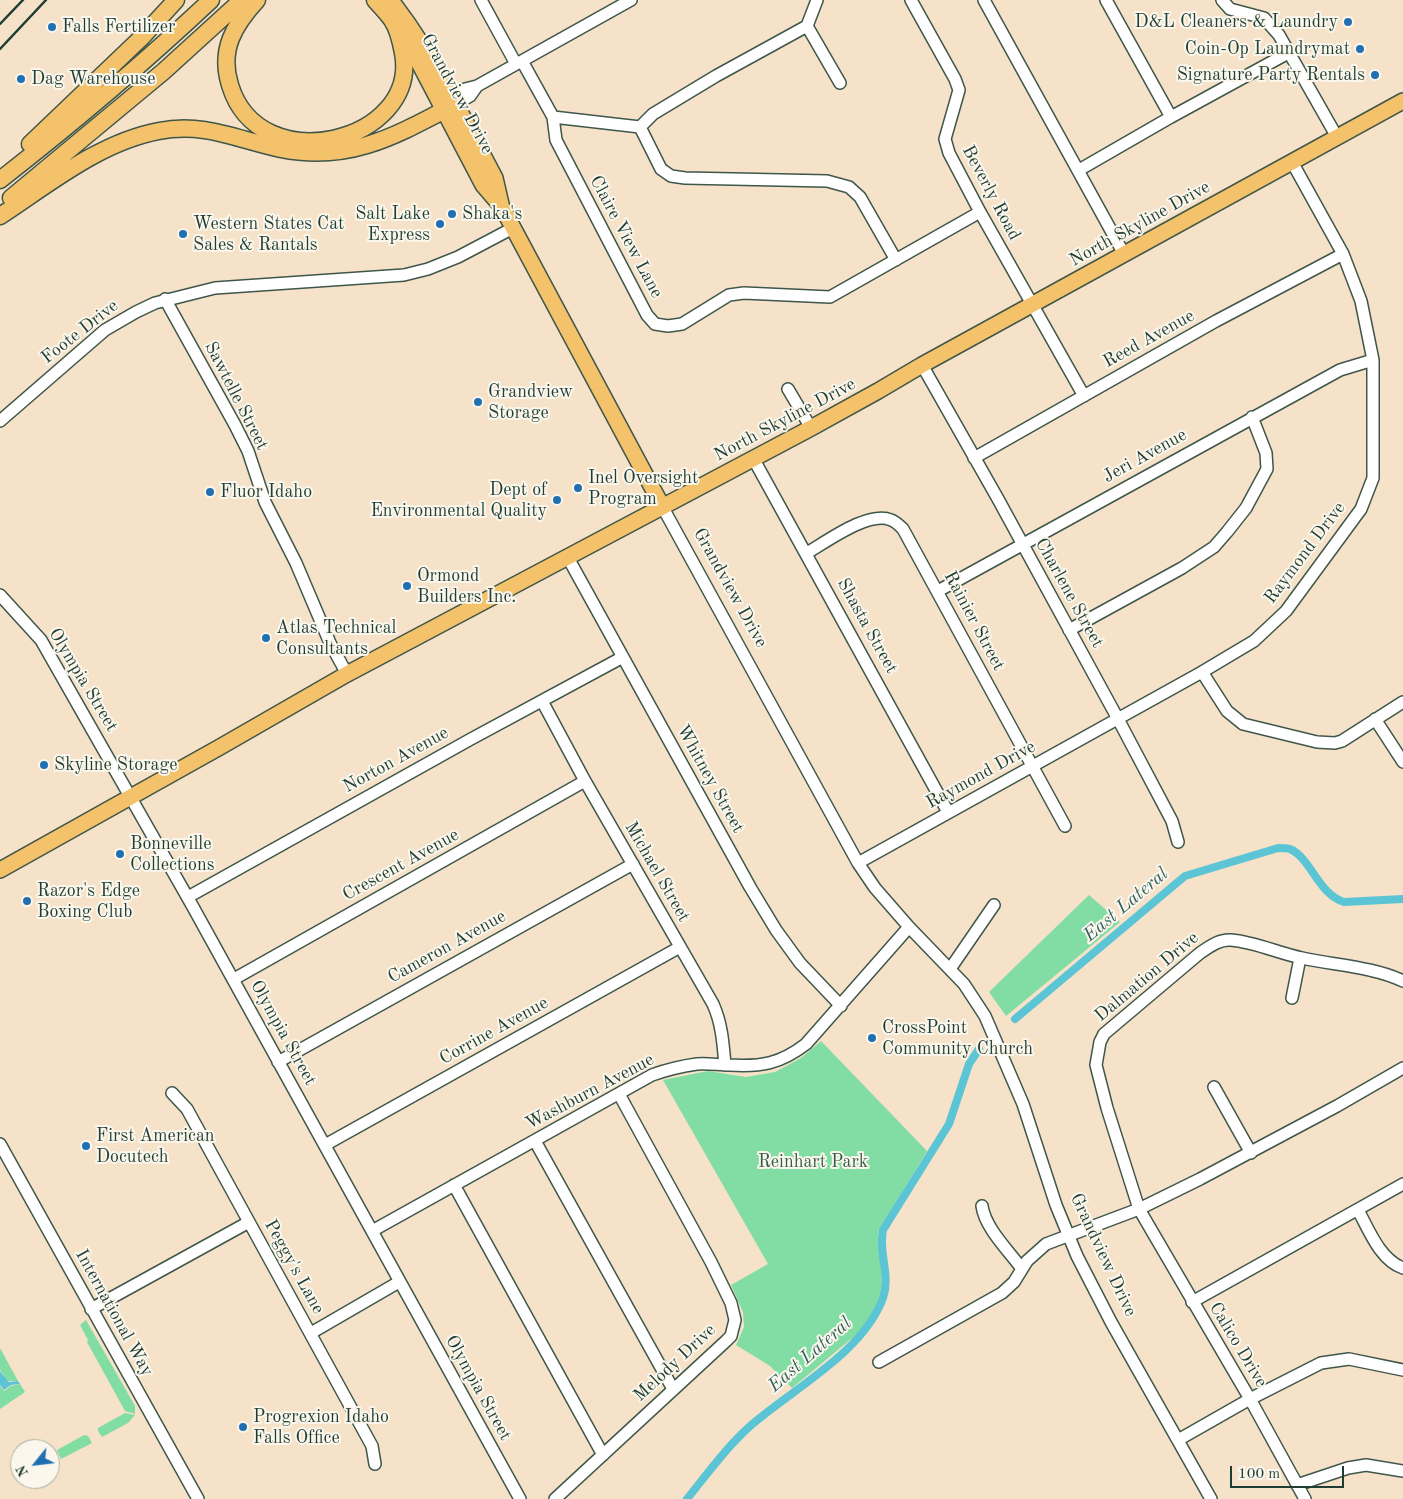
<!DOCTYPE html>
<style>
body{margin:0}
#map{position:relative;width:1403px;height:1499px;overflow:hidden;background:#f5e2c8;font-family:"Old Standard TT",serif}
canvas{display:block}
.north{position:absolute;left:10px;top:1439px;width:50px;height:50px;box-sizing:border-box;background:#fbf7ec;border:1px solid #a3ada2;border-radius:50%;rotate:241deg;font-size:14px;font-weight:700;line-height:20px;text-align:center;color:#1f3d34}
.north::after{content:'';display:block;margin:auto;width:18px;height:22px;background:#1f6fb2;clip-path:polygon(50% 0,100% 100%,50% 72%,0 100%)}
.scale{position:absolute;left:1230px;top:1466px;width:114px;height:22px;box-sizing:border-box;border:2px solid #1f3d34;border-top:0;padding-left:6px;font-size:15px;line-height:18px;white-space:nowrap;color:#1f3d34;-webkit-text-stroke:4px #fbf7ec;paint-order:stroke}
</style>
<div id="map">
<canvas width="1403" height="1499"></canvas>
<div class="north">N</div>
<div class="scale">100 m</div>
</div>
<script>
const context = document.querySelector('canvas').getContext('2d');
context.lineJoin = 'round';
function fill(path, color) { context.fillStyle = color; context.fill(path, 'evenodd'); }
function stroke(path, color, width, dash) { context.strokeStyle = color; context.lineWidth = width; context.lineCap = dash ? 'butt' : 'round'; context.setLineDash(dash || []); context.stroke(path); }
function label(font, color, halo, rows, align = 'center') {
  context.font = font + ' "Old Standard TT",serif'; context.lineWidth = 4; context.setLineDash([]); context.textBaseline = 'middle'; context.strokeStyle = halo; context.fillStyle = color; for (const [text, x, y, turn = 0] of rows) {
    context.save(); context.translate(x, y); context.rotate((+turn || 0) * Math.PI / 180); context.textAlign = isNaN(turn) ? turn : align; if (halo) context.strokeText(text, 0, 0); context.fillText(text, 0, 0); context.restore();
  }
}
fill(new Path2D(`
 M1089 895 1120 922 1006 1016 989 992Z
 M821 1041 927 1151 878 1232 882 1274 881 1293 869 1324 792 1388 770 1366 736 1345 744 1327 743 1312 731 1285 768 1264 663 1080 708 1071 746 1077 775 1072 801 1058Z
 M86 1320 135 1406V1414L125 1411 87 1342 88 1340 80 1325Z
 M0 1348 18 1381H8L0 1370Z
 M20 1384 25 1392 0 1409V1386L4 1391 11 1386Z
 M125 1413 135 1415 128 1423 102 1437 98 1431V1428Z
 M84 1435 88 1436 92 1443 61 1459 57 1450Z`), '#82dda4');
fill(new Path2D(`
 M0 1371 9 1382 18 1381 20 1384 11 1385 4 1390 0 1385Z`), '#5bc5d5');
stroke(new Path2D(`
 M1015 1019 1185 876 1278 848C1282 848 1287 848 1290 849 1311 858 1318 894 1344 902L1403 899
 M687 1499C707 1474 726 1448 749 1427 792 1389 863 1353 883 1298 891 1275 878 1253 883 1230L949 1124 969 1064 979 1049`), '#5bc5d5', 8);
const minor = new Path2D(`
 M481 0 516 64
 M911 0 955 79 959 90 945 139 949 153 980 212 1084 396
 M984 0 1124 254
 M1106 0 1171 117
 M1222 0 1230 9 1264 18 1279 35 1337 137
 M807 26 840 83
 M522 61 553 117 556 140 647 315 655 324 668 326 682 324 729 295 744 293 830 297 980 212
 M451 96 465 89 477 86 631 0
 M456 104 470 96 477 86
 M553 117 640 127
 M640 127 661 169 671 176 685 178 827 181 849 187 860 197 896 260
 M640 127 653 114 716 76 807 26 817 0
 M1079 170 1171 117 1290 52
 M165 299 235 425 248 451 265 502 296 563 330 643 347 674
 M922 365 998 499 1118 719 1172 821 1178 842
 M788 389 811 428
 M0 421 105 330 136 312 155 303 215 288 404 275 428 269 458 257 513 228
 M753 458 948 812
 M974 458 1216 321 1343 254
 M662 506 858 863 875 888 909 927 964 984 985 1016 1023 1104 1056 1205 1077 1256 1111 1322 1211 1499
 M807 553C826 542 869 510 891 520 895 521 900 526 903 529L1065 826
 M567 556 750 887 776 930 800 963 841 1006
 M938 591 1340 370 1373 360
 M0 595 41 640 193 907 520 1499
 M1069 630 1182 568 1214 547 1227 532 1246 508 1267 469 1266 453 1252 417
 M1202 672 1227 711 1243 724 1317 742 1335 743 1342 741 1403 702
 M542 701 585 781 713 1004C722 1024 723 1043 725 1065
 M1375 719 1403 762
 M858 863 1202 672 1254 641 1286 611 1361 509 1373 478V360L1361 301 1343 254 1292 162
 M188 897 471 739 623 657
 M950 969 994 905
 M234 979 585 781
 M1292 998 1300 958
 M278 1062 633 864
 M1214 1087 1251 1153
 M172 1093 187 1109 372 1446 375 1464
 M535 1141 673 1389
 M0 1144 198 1499
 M325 1145 680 947
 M454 1185 603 1455
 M982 1206C985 1228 1009 1251 1022 1269
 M1358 1210C1369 1230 1380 1260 1403 1268
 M372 1231 652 1075C666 1070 682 1066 697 1064 707 1063 719 1065 729 1065 761 1067 780 1064 806 1044L909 927
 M1192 1302 1403 1184
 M91 1309 249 1222
 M311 1333 399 1282
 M879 1362 1002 1293 1014 1282 1027 1261 1046 1244 1139 1209 1200 1179 1337 1106 1403 1068
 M1178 1440 1250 1399 1321 1363 1349 1359 1403 1370
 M1297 1485 1348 1468 1366 1465 1403 1471
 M555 1499 726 1341 731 1336 735 1320 731 1303 711 1262 619 1094
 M1305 1499 1250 1399 1139 1209 1107 1108 1096 1065 1100 1042 1104 1034 1200 953C1209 947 1219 939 1231 940 1255 942 1278 953 1302 958 1334 965 1374 967 1403 981`);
const major = new Path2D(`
 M400 31 418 61 483 185 502 207 662 506
 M456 104 495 178 501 204
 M0 870 220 747 347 674 811 428 878 391 922 365 1403 101`);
const highway = new Path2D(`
 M257 0C234 25 219 50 230 85 259 182 420 142 403 53 401 42 398 29 392 20 387 13 381 7 375 0
 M30 144 141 38 176 0
 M0 180C73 123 144 63 211 0
 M11 198 164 71 242 0
 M0 216C49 184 100 142 159 131 205 122 238 140 281 149 350 163 397 135 456 104 434 66 417 34 390 0`);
stroke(minor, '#3f564a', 14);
stroke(major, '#3f564a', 18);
stroke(highway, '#3f564a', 19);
stroke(minor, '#fff', 11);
stroke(major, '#f3c26a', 15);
stroke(highway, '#f3c26a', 16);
stroke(new Path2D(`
 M0 24 23 0
 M0 49 46 0`), '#1f3d34', 2.5);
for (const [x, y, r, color] of [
 [1348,22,5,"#1f6fb2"],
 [52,27,5,"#1f6fb2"],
 [1360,49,5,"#1f6fb2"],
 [1375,75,5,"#1f6fb2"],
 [21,79,5,"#1f6fb2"],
 [452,214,5,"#1f6fb2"],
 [440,224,5,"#1f6fb2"],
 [183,234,5,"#1f6fb2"],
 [478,402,5,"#1f6fb2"],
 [578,488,5,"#1f6fb2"],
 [210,492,5,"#1f6fb2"],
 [557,500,5,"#1f6fb2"],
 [407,586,5,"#1f6fb2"],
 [266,638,5,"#1f6fb2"],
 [44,765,5,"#1f6fb2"],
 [120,854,5,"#1f6fb2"],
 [27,901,5,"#1f6fb2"],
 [872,1038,5,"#1f6fb2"],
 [86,1146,5,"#1f6fb2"],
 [243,1427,5,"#1f6fb2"]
]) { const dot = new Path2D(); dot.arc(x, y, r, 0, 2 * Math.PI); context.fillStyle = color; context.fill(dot); stroke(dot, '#fbf7ec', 2); }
label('18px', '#1f3d34', '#fbf7ec', [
 ["D&L Cleaners & Laundry",1338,22,"right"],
 ["Falls Fertilizer",62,27],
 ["Coin-Op Laundrymat",1350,49,"right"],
 ["Signature Party Rentals",1365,75,"right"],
 ["Dag Warehouse",31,79],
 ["Salt Lake",430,214,"right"],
 ["Express",430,235,"right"],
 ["Shaka's",462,214],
 ["Western States Cat",193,224],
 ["Sales & Rantals",193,245],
 ["Grandview",488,392],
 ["Storage",488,413],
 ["Inel Oversight",588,478],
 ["Program",588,499],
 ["Dept of",547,490,"right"],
 ["Environmental Quality",547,511,"right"],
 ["Fluor Idaho",220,492],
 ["Ormond",417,576],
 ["Builders Inc.",417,597],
 ["Atlas Technical",276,628],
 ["Consultants",276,649],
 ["Skyline Storage",54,765],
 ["Bonneville",130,844],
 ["Collections",130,865],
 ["Razor's Edge",37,891],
 ["Boxing Club",37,912],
 ["CrossPoint",882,1028],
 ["Community Church",882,1049],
 ["First American",96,1136],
 ["Docutech",96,1157],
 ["Progrexion Idaho",253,1417],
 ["Falls Office",253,1438]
], 'left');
label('18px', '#1f3d34', '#fbf7ec', [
 ["Grandview Drive",457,94,62],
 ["Beverly Road",991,193,62],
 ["North Skyline Drive",1140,224,-29],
 ["Claire View Lane",626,237,62],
 ["Foote Drive",80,332,-38],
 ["Reed Avenue",1149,339,-29],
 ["Sawtelle Street",236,396,63],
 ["North Skyline Drive",785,420,-28],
 ["Jeri Avenue",1145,456,-29],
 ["Raymond Drive",1305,553,-53],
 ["Grandview Drive",730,588,61],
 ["Charlene Street",1069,593,61],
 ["Rainier Street",974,621,62],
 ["Shasta Street",867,626,61],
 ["Olympia Street",83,680,59],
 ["Norton Avenue",396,760,-29],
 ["Raymond Drive",981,775,-29],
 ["Whitney Street",710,779,61],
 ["Crescent Avenue",401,865,-29],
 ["Michael Street",657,872,60],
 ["Cameron Avenue",447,947,-29],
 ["Dalmation Drive",1147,977,-40],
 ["Corrine Avenue",494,1031,-29],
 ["Olympia Street",283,1033,61],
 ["Washburn Avenue",590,1092,-28],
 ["Grandview Drive",1103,1255,65],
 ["Peggy's Lane",294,1267,61],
 ["International Way",114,1313,61],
 ["Calico Drive",1238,1345,59],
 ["Melody Drive",675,1363,-43],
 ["Olympia Street",478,1388,61]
]);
label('18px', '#335d4a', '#fbf7ec', [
 ["Reinhart Park",813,1162]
]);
label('italic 19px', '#2e5f5c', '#fbf7ec', [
 ["East Lateral",1126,905,-40],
 ["East Lateral",810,1355,-41]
]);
</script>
